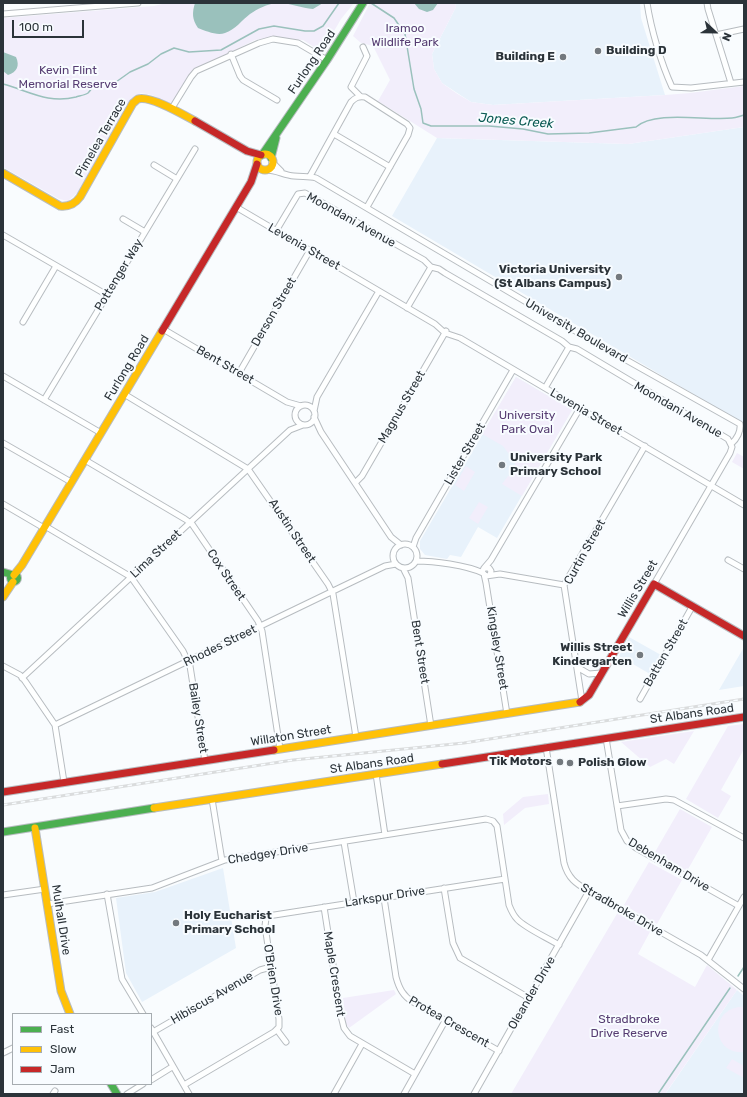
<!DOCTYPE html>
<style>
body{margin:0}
#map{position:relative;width:747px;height:1097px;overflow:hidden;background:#f9fcfe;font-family:Rubik,sans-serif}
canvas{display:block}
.frame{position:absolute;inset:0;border:4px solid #2b3339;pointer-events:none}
.legend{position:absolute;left:12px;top:1013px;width:140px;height:72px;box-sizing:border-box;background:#f8fcff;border:1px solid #a6acb0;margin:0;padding:5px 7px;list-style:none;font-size:12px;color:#2b3339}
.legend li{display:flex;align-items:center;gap:8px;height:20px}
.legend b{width:20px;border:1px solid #a6acb0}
.north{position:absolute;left:695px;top:12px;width:40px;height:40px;-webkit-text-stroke:3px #f8fcff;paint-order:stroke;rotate:112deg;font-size:11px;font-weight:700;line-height:16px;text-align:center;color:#2b3339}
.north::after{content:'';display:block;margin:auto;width:14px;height:18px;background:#2b3339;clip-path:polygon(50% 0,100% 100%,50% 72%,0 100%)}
.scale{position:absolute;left:12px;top:20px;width:72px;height:18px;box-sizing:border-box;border:2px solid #2b3339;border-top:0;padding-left:5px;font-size:12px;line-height:14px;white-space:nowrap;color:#2b3339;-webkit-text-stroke:3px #f8fcff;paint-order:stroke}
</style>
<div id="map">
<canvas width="747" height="1097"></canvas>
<div class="frame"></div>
<ul class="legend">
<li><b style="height:5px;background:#4caf50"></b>Fast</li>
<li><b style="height:5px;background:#ffc107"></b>Slow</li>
<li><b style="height:5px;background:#c62828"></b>Jam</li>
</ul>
<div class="north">N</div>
<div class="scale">100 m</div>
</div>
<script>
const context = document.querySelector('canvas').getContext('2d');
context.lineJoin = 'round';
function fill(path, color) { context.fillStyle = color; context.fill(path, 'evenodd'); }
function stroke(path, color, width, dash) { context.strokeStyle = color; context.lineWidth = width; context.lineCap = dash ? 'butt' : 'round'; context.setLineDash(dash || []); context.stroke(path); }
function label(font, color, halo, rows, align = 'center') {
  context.font = font + ' Rubik,sans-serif'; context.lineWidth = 4; context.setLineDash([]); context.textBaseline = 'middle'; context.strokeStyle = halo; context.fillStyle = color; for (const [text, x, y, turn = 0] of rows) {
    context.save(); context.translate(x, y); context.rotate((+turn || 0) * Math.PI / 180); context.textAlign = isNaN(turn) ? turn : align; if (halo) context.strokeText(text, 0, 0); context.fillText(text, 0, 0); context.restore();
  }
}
fill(new Path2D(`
 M455 3H640L641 18 665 95 493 105 471 102 442 83 434 69 432 54 456 7Z
 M744 127V424L392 216 437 138 628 144Z
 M516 377 572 410 497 538 478 527 461 557 450 555 447 559 425 555 420 549V541Z
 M629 637 661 655 650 674 619 656Z
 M744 647V686L719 690Z
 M223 868 236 948 142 1002 126 973 116 898 155 892Z
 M737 990 744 996V1094H668L666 1093Z`), '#e8f2fb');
fill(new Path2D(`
 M166 3H354L341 19 322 52 303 40 266 38 255 40 195 70 186 80 171 104 152 95 141 93 131 100 77 193 68 201 59 199 3 167V18L154 6Z
 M370 3H455L456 7 432 54 434 69 442 83 456 93 471 102 493 105 665 95 690 93 744 86V127L628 144 437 138 378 101 390 80 373 46 361 43 353 36Z
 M516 377 572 410 522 496 502 484 508 476H510L515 472V462L503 446 482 434Z
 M737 453 744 457V469L732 462Z
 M466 466 475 472 464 491 455 485Z
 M479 502 488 507 478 524 469 518Z
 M744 724V749L721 790 731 796 718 818 686 799 728 726Z
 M694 731 674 764 666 759 650 767 621 742Z
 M548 794 549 804 525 808 504 825 503 814 523 797Z
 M680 809 712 827 687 871 655 852Z
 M649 862 682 880 657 924 624 905Z
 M618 912 651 930 638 954 695 987 707 965 737 990 665 1094H511Z
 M394 990 396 994 349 1028 346 1024 343 998Z
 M738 1007H744V1052C714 1055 708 1013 738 1007Z
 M732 1059 744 1066V1078L726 1068Z`), '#f2eefb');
fill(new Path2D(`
 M195 3H323L313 9C301 8 288 2 276 3 268 4 257 9 250 14 242 20 235 30 225 33 217 36 206 31 198 28 192 19 192 13 195 3Z
 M414 3H438L433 10 427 12 419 9Z
 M3 52 16 57C20 66 17 72 8 75L3 71Z`), '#9ac1bc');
stroke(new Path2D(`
 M371 3 394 18 405 34 414 89 421 109 423 123 431 126H489L523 129 548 134 589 133 636 127C655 110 706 121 732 118 736 118 740 116 744 115
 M3 84C29 91 48 104 76 97 79 96 85 95 88 93 90 91 92 88 94 85L116 82 130 72 148 64 161 54 174 48 189 52 221 50 259 29 274 26 305 31H314L323 26 339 3
 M738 976 744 967
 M658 1094 730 988`), '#9ac1bc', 1.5);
const street = new Path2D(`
 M647 3C651 29 661 63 672 87L691 88 744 82
 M707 3 708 9 731 83
 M3 14 138 3
 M716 35 744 29
 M231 54 240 76 243 80 277 100
 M360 96 351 87 367 56 363 47
 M172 108 191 77 196 71 259 43 273 39 298 43 327 60
 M334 134 390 167
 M272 162 281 171
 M154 165 177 179
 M266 170C276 170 284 175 294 176 302 177 309 176 316 178L589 339 740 424C741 431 737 439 731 444
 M310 176 351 102C355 98 358 96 365 97L407 124 410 128 408 135 367 207
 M236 207 435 324 445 333 460 338 744 505
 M123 219 145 232
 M276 231 298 194 305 193 424 260 431 267 439 269 445 273 562 341 569 347 577 349 728 439 732 447 730 453 654 584
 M3 235 107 295
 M407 308 431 267
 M23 322 56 266
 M163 329 287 402 301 406
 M239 373 310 250
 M3 376 101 433
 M545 388 569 347
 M124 394 248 469 328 584 333 594 356 737
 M44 400 195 149
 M295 415a10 10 0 1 1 20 0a10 10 0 1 1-20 0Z
 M314 411 317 397 379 291
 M314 417 321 432 391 537 401 545
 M3 443 71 482
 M85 460 185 519 192 524 258 621 262 631 280 749
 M355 483 362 476 446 331
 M3 504 44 528
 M45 526 131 577 183 651 190 666 205 761
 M393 556a12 12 0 1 1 24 0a12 12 0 1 1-24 0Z
 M413 547 416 538 513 370
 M728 560 744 569
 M416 561C434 561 466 565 483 573
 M485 567 491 560 580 408
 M403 568 408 578 431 726
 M484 574 486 583 507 714
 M490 575 491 571 489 568H484L482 572 486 576 500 574 564 585
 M3 666 20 675 25 681 55 725 64 782
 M577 667 589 674 601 673
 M22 678 290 430 303 425
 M640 699 692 607
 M582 701 564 585 645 446
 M55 725 385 566 396 564
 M606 738 621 830 627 841 636 848 739 906
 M546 747 564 863C568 878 576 884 589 891L701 955 744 989
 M376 774 385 835
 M212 799 222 861
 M617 806 666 799 674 800 744 838
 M344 842 354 902
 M444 888 453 943 460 958 529 998
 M107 894 122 979 143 1014
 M3 895 45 889
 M384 898 396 977C399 988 403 996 413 1002L499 1051
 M47 904 152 888 225 860 486 819 493 821 497 826 509 905C511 910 513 915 517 919 525 928 548 938 559 945
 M324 907 341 1016 344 1028 350 1036 415 1074
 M708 960 744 897
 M151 1028 189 1094
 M277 1030 286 1042
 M153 1032 260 970 271 967
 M3 1053 13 1048
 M151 1080 172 1067
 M184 1085 274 1032 279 1027V1019L265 926 266 918 268 916 505 879
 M53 1094 55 1091
 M127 1094 143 1084
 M334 1094 362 1044
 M404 1094 445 1021
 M474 1094 589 891`);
const fast = new Path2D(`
 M262 155 327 60 363 3
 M271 158 276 138
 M3 572 13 575
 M10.5 578a3.5 3.5 0 1 1 7 0a3.5 3.5 0 1 1-7 0Z
 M3 832 154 808
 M111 1084 117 1094`);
const slow = new Path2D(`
 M257 162a8 8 0 1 1 16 0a8 8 0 1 1-16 0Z
 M3 173 60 206C69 207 75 204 80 197L133 103C135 102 136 100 138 99 150 95 184 115 195 121
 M14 575 22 565 162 331
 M3 597 13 582
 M274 750 580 702
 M154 808 442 764
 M35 828 61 991 70 1014`);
const jam = new Path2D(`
 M195 121 247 151 261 155
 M162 331 251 182 257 164
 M580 702 589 695 654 584 744 636
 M442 764 744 717
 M3 792 274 750`);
stroke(street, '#b7bcc0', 7);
stroke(fast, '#b7bcc0', 9);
stroke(slow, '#b7bcc0', 9);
stroke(jam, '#b7bcc0', 9);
stroke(street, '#feffff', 5);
stroke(fast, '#4caf50', 7);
stroke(slow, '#ffc107', 7);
stroke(jam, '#c62828', 7);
const rail = new Path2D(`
 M3 805 293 760 464 743 744 699`);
stroke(rail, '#dadcdd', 3);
stroke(rail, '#f8fcff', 1.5, [4.5]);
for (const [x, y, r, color] of [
 [598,51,4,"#73797e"],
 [563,57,4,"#73797e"],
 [619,277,4,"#73797e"],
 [502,465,4,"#73797e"],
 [640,655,4,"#73797e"],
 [560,762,4,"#73797e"],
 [570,763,4,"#73797e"],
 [176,923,4,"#73797e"]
]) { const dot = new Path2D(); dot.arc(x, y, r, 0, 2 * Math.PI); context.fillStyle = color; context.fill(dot); stroke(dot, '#f8fcff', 1.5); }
label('12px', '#563d72', '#f8fcff', [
 ["Iramoo",405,29],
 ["Wildlife Park",405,43],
 ["Kevin Flint",68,71],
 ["Memorial Reserve",68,85],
 ["University",527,416],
 ["Park Oval",527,430],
 ["Stradbroke",629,1020],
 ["Drive Reserve",629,1034]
]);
label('bold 12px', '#2b3339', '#f8fcff', [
 ["Building D",606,51],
 ["Building E",555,57,"right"],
 ["Victoria University",611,270,"right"],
 ["(St Albans Campus)",611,284,"right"],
 ["University Park",510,458],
 ["Primary School",510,472],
 ["Willis Street",632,648,"right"],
 ["Kindergarten",632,662,"right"],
 ["Tik Motors",552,762,"right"],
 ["Polish Glow",578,763],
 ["Holy Eucharist",184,916],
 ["Primary School",184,930]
], 'left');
label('12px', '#2b3339', '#f8fcff', [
 ["Furlong Road",312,62,-56],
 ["Pimelea Terrace",101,138,-60],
 ["Moondani Avenue",351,220,29],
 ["Levenia Street",304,247,30],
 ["Pottenger Way",119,275,-59],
 ["Derson Street",274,312,-60],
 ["University Boulevard",576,331,30],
 ["Bent Street",225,365,30],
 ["Furlong Road",127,368,-59],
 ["Magnus Street",402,407,-60],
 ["Moondani Avenue",678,410,30],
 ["Levenia Street",586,412,30],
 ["Lister Street",465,454,-60],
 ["Austin Street",292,531,56],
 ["Curtin Street",585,552,-61],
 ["Lima Street",156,554,-43],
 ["Cox Street",226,575,56],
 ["Willis Street",638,589,-59],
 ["Rhodes Street",220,646,-26],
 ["Kingsley Street",497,648,81],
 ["Bent Street",420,652,81],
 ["Batten Street",666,653,-60],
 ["St Albans Road",692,714,-8],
 ["Bailey Street",198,718,81],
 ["Willaton Street",291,736,-9],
 ["St Albans Road",372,764,-8],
 ["Chedgey Drive",268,854,-9],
 ["Debenham Drive",669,865,31],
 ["Larkspur Drive",385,897,-9],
 ["Stradbroke Drive",622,910,30],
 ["Mulhall Drive",61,920,81],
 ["Maple Crescent",334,974,81],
 ["O'Brien Drive",273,980,81],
 ["Oleander Drive",532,993,-60],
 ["Hibiscus Avenue",212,998,-30],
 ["Protea Crescent",449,1022,30]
]);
label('italic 13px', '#085952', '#f8fcff', [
 ["Jones Creek",516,121,5]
]);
</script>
